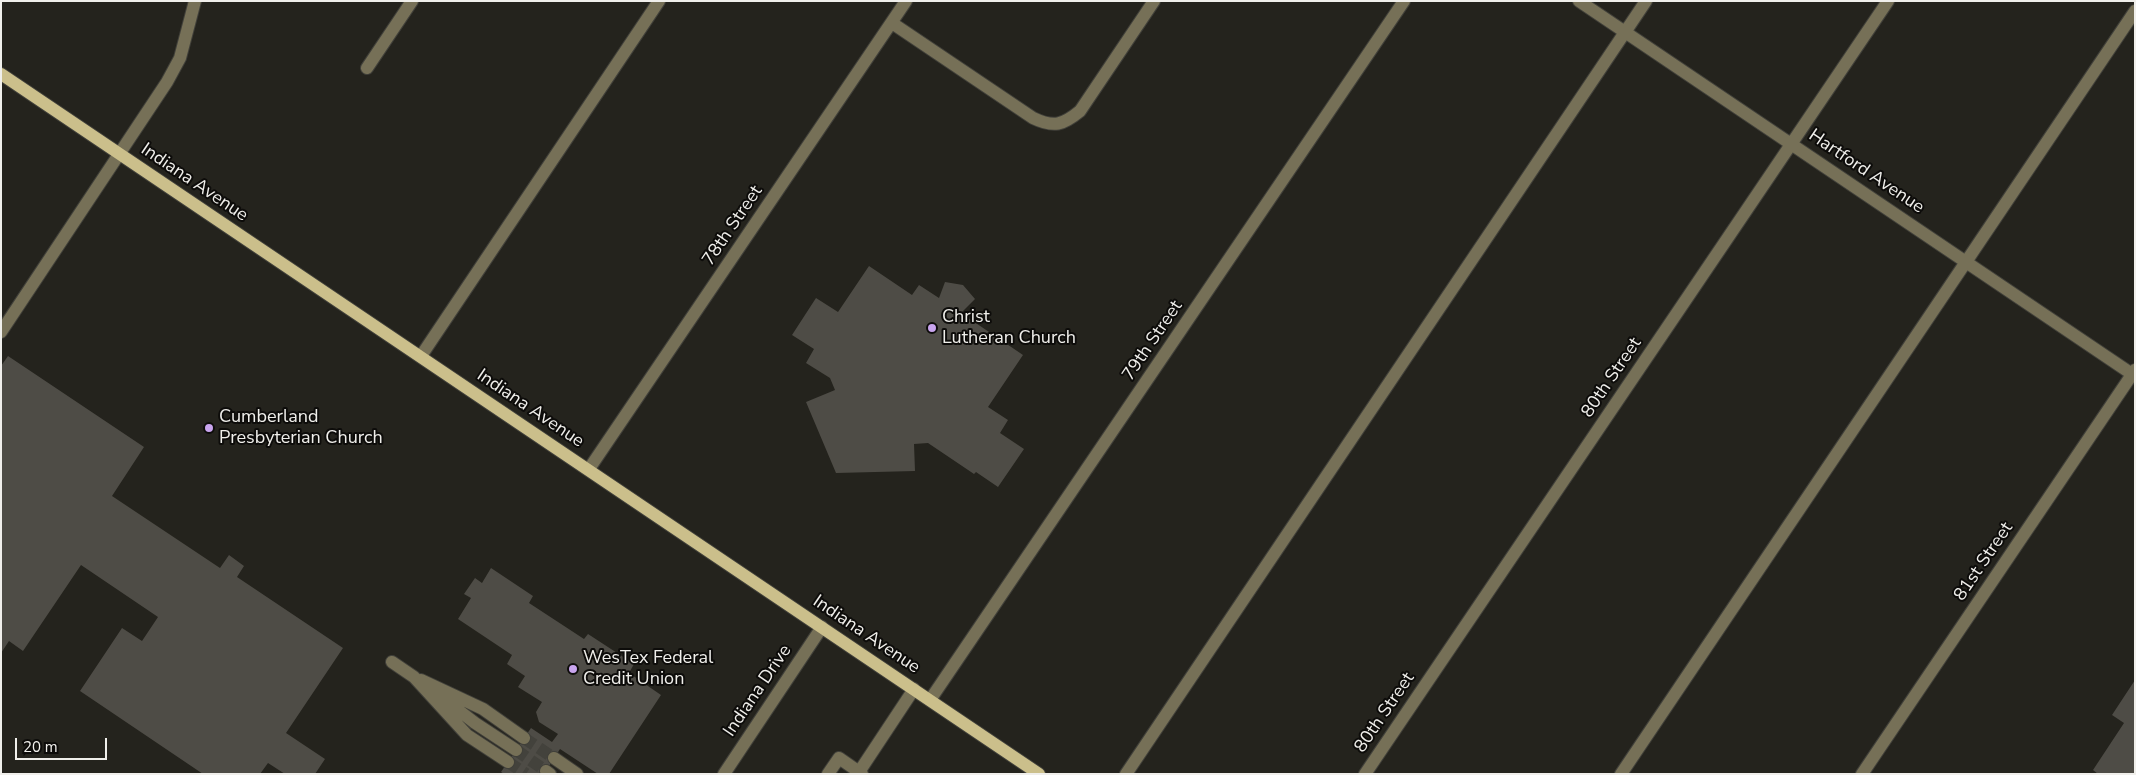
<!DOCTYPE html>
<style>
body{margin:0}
#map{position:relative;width:2136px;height:775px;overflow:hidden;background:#24231d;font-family:"Nunito Sans",sans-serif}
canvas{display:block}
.frame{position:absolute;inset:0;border:2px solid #f0efeb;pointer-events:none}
.scale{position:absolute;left:15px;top:738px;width:92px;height:22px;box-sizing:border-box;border:2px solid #f0efeb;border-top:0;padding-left:6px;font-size:15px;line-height:18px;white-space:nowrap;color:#f0efeb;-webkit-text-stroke:4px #0d0c0a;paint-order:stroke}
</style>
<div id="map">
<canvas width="2136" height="775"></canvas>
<div class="frame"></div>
<div class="scale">20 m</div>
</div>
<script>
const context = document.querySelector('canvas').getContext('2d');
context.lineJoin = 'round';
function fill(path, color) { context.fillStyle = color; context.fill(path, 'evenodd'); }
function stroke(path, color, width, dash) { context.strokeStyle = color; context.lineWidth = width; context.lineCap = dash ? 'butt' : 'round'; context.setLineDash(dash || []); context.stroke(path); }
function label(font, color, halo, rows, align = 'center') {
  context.font = font + ' "Nunito Sans",sans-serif'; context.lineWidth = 4; context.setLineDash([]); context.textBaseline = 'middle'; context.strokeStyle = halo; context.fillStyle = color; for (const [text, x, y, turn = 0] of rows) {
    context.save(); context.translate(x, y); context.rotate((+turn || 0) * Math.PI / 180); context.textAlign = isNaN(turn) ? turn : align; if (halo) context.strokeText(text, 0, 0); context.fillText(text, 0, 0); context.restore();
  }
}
fill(new Path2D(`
 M869 266 912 295 919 285 939 298 945 282 963 285 975 299 961 313 1023 355 988 407 1008 420 1000 433 1024 449 998 487 976 472 974 474 928 443 914 444 915 471 836 473 806 402 835 390 830 378 806 363 814 349 792 335 816 298 838 312Z
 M8 356 144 447 112 496 220 568 229 555 244 566 237 577 343 648 286 733 325 759 315 774H285L268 763 260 774H203L80 691 122 628 142 641 158 617 81 565 23 651 9 641 1 653V366Z
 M491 568 533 596 529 603 584 639 588 634 634 664 629 673 661 695 609 774H598L560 749 544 774H504L501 772 531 728 552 742 558 734 539 722 536 712 542 702 518 687 525 676 507 664 512 655 458 619 471 598 464 594 475 578 482 583Z
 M2135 680V774H2098L2093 770 2124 723 2112 715Z`), '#4e4c46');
stroke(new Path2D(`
 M524 738 554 758
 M516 750 546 771
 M508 762 526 774`), '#43423c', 12, [12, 6]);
const minor = new Path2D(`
 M1579 1 2132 374
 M892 23 1033 118C1054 128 1063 125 1080 111L1154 1
 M367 68 412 1
 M1 332 167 82 180 58 195 1
 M421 356 659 1
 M589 469 906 1
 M392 662 414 677 467 735 508 762
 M421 680 483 709 524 738
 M440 696 475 723 516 750
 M930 700 1404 1
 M554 758 577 774
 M546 771 550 774
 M859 772 914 689
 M724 774 822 627
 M828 774 839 758 862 774
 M1126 774 1646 1
 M1365 774 1888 1
 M1621 774 2135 11
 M1862 774 2135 370`);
const major = new Path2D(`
 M1 74 1039 774`);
stroke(minor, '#41403a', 14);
stroke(major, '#41403a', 14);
stroke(minor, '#767057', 12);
stroke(major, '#cbbf8b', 12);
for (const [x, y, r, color] of [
 [932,328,5,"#c9a5ee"],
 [209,428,5,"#c9a5ee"],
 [573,669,5,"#c9a5ee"]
]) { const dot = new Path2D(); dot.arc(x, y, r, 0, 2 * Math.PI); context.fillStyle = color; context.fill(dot); stroke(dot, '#0d0c0a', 2); }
label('18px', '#f0efeb', '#0d0c0a', [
 ["Hartford Avenue",1866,172,34],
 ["Indiana Avenue",194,183,34],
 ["78th Street",733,226,-56],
 ["79th Street",1153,341,-56],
 ["80th Street",1612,378,-56],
 ["Indiana Avenue",530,409,34],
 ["81st Street",1984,562,-56],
 ["Indiana Avenue",866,635,34],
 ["Indiana Drive",758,691,-56],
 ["80th Street",1385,713,-56]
]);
label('18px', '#f0efeb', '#0d0c0a', [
 ["Christ",942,318],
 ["Lutheran Church",942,339],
 ["Cumberland",219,418],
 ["Presbyterian Church",219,439],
 ["WesTex Federal",583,659],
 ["Credit Union",583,680]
], 'left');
</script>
